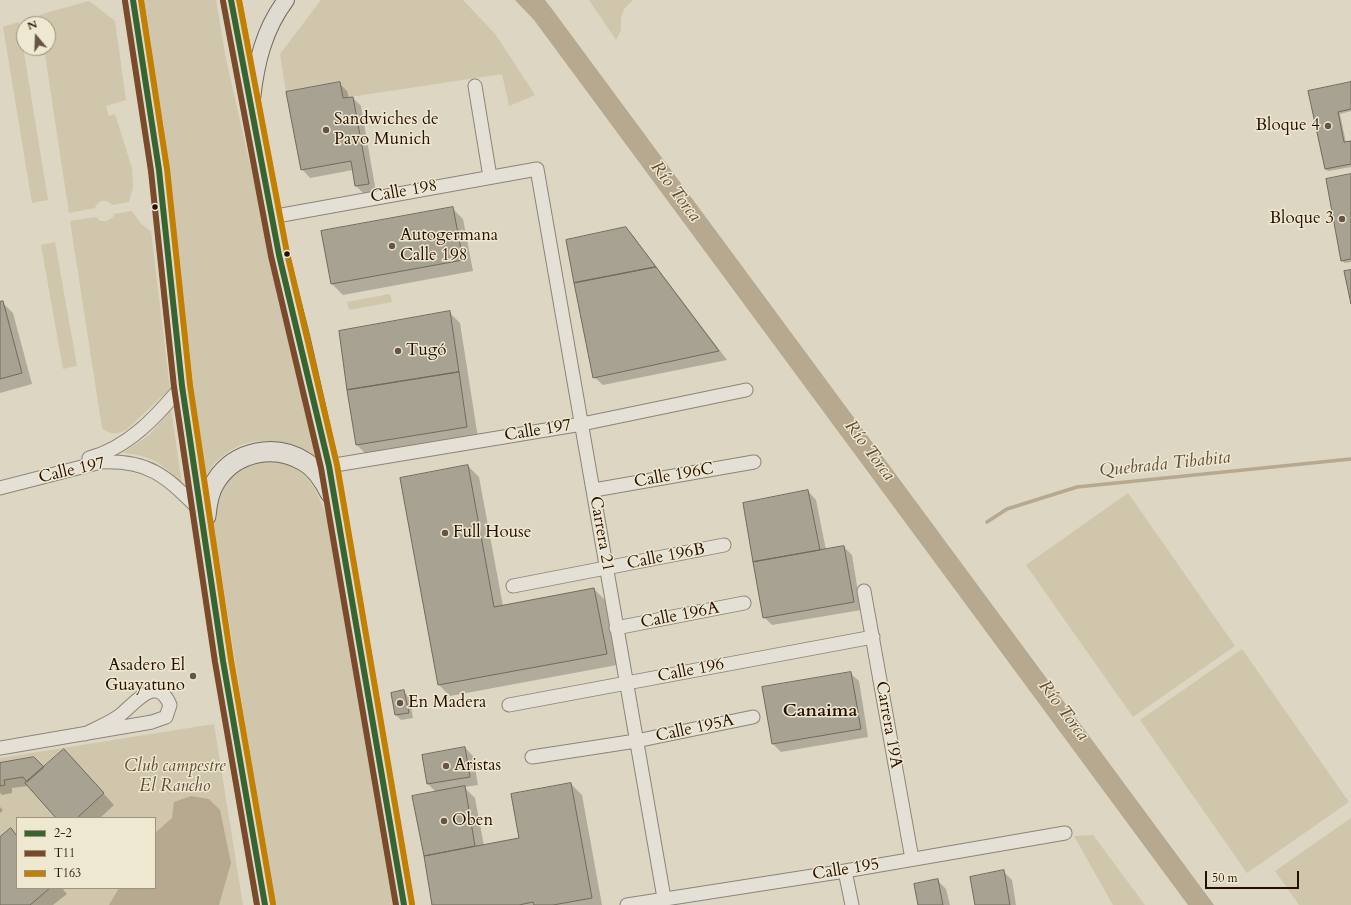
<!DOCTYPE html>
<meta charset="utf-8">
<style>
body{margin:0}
#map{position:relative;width:1351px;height:905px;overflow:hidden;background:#dcd6c2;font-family:Cardo,serif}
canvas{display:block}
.legend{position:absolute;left:16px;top:817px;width:140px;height:72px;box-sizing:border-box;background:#efe8d0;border:1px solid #9f917d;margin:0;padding:5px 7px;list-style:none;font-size:12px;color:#270f00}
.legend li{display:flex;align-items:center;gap:8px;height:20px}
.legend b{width:20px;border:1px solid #9f917d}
.north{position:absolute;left:16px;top:16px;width:40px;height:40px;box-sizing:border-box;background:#efe8d0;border:1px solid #9f917d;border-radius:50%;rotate:341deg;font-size:11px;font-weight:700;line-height:16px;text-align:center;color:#270f00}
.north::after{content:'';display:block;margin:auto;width:14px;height:18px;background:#654;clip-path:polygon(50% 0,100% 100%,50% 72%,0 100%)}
.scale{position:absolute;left:1205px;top:871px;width:94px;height:18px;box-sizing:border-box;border:2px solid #270f00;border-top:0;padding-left:5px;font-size:12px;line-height:14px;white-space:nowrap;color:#270f00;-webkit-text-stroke:3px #efe8d0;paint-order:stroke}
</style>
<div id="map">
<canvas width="1351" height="905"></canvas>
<ul class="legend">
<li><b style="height:5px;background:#36652f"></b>2-2</li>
<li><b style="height:5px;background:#7a4b2a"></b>T11</li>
<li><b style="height:5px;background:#c38000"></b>T163</li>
</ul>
<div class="north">N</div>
<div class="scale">50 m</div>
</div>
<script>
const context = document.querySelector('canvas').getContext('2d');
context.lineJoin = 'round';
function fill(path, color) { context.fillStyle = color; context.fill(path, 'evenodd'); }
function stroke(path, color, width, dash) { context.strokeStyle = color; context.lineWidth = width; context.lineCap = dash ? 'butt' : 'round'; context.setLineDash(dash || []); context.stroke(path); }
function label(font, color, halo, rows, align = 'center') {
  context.font = font + ' Cardo,serif'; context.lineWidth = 3; context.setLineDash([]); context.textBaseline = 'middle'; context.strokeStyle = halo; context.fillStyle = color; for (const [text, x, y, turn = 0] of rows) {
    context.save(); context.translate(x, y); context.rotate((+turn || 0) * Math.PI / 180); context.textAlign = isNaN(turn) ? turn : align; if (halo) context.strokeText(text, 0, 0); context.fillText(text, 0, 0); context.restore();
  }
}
fill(new Path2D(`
 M142 0H216L226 59 318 463C288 437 246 431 216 462 211 467 208 474 204 480L164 127Z
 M321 0H463L496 35 535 95 509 106 502 74 343 98 339 82 286 92 280 54Z
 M589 0H633L624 9 621 18V30L616 40Z
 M89 1 115 21 126 100 106 106 109 116 115 114 132 168 133 187 129 202 112 205C106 198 98 200 95 208L69 213 44 48H48V24H40L39 15Z
 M19 22 48 200 32 203 3 27Z
 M132 211 141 224 151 231 170 389 126 430C116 435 111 435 102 428L70 221 96 217 100 221H107L113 217 114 214Z
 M55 242 77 366 63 369 41 245Z
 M390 294 392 302 349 310 347 302Z
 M171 410 182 484C163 464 151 455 123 453L149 435Z
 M273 460C309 470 313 483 327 516L393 905H274L216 540C215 531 213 521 214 512 218 478 241 462 273 460Z
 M1128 493 1235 646 1133 717 1026 565Z
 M1242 649 1349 802 1247 873 1140 720Z
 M214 724 243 905H0V758ZM17 818H155V888H17Z
 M1351 818V905H1299L1275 871Z
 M1093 835 1145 905H1113L1074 836Z`), '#d0c6ab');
fill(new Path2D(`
 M515 0H545L552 9 1214 905H1188L534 20Z
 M191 796 209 799 220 810 231 863 219 905H109L119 888H155V833L172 818 174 802Z`), '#b6a98f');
fill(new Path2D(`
 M339 83 347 91 349 98H353L361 106 376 192 364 194 356 186 353 170 310 178 302 169Z
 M1351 83V111L1340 114 1346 143 1351 142V167L1328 171 1325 169 1309 91Z
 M1351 175V262L1345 263 1342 261Z
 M452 208 463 219 473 271 343 295 332 284Z
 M626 228 634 237 727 360 603 385 594 377Z
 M2 302 13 313 32 384 0 393V303Z
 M449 312 460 323 478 438 368 456 357 445Z
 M468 466 479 477 503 606 594 589 605 600 617 665 450 696 439 685 401 479Z
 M808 491 816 500 826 550 844 547 852 555 861 610 772 625 764 617 744 504Z
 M850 673 859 681 868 737 781 752 773 744Z
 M404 692 409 697 413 718 401 720 396 715 392 694Z
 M465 748 473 756 478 785 464 787 475 798 484 846 520 839 571 784 582 795 602 905H433L414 797 437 793 428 784Z
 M74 761 114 805 100 818H57L28 786 12 788V793L2 795 0 793V764L43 768Z
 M0 807 3 810 0 813Z
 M17 836V888H62L67 894 53 905H0V839Z
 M1003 871 1012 880 1016 905H976Z
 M938 881 946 889 950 905H919Z`), '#0003');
stroke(new Path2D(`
 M987 522 1007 509 1077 487 1351 459`), '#b6a98f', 3.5);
const building = new Path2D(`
 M340 82 343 98 353 97 369 184 355 186 351 161 301 170 286 92Z
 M1351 82V109L1338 112 1344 142 1351 141V164L1325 169 1308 91Z
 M1351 174V259L1341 261 1326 179Z
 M453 207 463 260 331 284 321 231Z
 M626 227 656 267 574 283 566 240Z
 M656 267 719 351 593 378 574 283Z
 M1351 270V304L1344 271Z
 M3 301 22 373 0 379V302Z
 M450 311 459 372 347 390 339 331Z
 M459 372 467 427 356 445 347 390Z
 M468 465 494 607 594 588 607 654 438 685 400 478Z
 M808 490 820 550 753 562 743 503Z
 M844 546 854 602 763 618 753 562Z
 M851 672 861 729 772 744 762 687Z
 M404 690 409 713 395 715 391 693Z
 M465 747 470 777 427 784 422 755Z
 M64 749 104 793 77 818H56L25 783Z
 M34 757 44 767 27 782 23 777 4 780 5 785 0 786V763Z
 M571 783 592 898 553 905H534L533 902 519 905H432L424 856 519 838 511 794Z
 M465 786 475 846 424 856 412 796Z
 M11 828 17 836V888H50L30 905H0V837Z
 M1004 870 1010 905H975L970 877Z
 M938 879 943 905H918L914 884Z`);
fill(building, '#a8a293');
stroke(building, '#716a5e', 1);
const minor = new Path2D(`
 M475 86 490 177
 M271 217 537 169 664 898
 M89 458C128 448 157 416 182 386
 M329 466 582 424 746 390
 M0 488 101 462C152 460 167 478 201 511
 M594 490 754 462
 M513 586 724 545
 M864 591 912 859
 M616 628 744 603
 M509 705 873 637
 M0 748 152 722 166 717 170 705C156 672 133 706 119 716 109 723 97 728 85 734
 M532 757 636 741 753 717
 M845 871 852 905
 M627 905 845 871 1065 833`);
const major = new Path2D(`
 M252 99C256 63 264 29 286 0`);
const highway = new Path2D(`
 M133 0 159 170 182 386 223 661 265 905
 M231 0 279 255 300 338 329 466 404 905
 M206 516C207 504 209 491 216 481 235 451 275 443 305 462 317 469 324 481 330 493`);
stroke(minor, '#8c8578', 15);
stroke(major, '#716a5e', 18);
stroke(highway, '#716a5e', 21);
stroke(minor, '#e4e0d6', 13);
stroke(major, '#dfdbd0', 16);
stroke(highway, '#dfdbd0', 19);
stroke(new Path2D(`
 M133 0 159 170 182 386 223 661 265 905
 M231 0 279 255 329 466 404 905`), '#36652f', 6);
stroke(new Path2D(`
 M125 1 151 171 174 387 215 662 257 905
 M223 1 271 256 321 468 396 905`), '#7a4b2a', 6);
stroke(new Path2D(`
 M141 0 167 169 190 385 231 660 273 904
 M239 0 287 253 337 465 412 904`), '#c38000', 6);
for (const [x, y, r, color] of [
 [1328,126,4,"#654"],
 [326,130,4,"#654"],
 [155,207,3.5,"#270f00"],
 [1342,219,4,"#654"],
 [392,246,4,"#654"],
 [287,254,3.5,"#270f00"],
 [398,351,4,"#654"],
 [445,533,4,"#654"],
 [193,676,4,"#654"],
 [400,703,4,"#654"],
 [446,766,4,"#654"],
 [444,821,4,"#654"]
]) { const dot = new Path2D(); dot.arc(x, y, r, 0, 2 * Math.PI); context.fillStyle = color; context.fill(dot); stroke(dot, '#efe8d0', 1.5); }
label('17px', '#270f00', '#efe8d0', [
 ["Sandwiches de",334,120],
 ["Pavo Munich",334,140],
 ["Bloque 4",1320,126,"right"],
 ["Bloque 3",1334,219,"right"],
 ["Autogermana",400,236],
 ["Calle 198",400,256],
 ["Tugó",406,351],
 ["Full House",453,533],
 ["Asadero El",185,666,"right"],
 ["Guayatuno",185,686,"right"],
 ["En Madera",408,703],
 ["Aristas",454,766],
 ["Oben",452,821]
], 'left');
label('17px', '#270f00', '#efe8d0', [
 ["Calle 198",404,192,-10],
 ["Calle 197",538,431,-9],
 ["Calle 197",72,471,-13],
 ["Calle 196C",674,476,-10],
 ["Carrera 21",601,534,80],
 ["Calle 196B",666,557,-11],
 ["Calle 196A",680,616,-11],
 ["Calle 196",691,671,-11],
 ["Carrera 19A",888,725,80],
 ["Calle 195A",695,729,-12],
 ["Calle 195",846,870,-9]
]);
label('italic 17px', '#5f4a35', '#efe8d0', [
 ["Club campestre",175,767],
 ["El Rancho",175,787]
]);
label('italic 18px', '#604c36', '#efe8d0', [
 ["Río Torca",675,192,53],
 ["Río Torca",869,451,53],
 ["Quebrada Tibabita",1165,465,-6],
 ["Río Torca",1063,711,53]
]);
label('bold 18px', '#270f00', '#efe8d0', [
 ["Canaima",820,712]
]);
</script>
